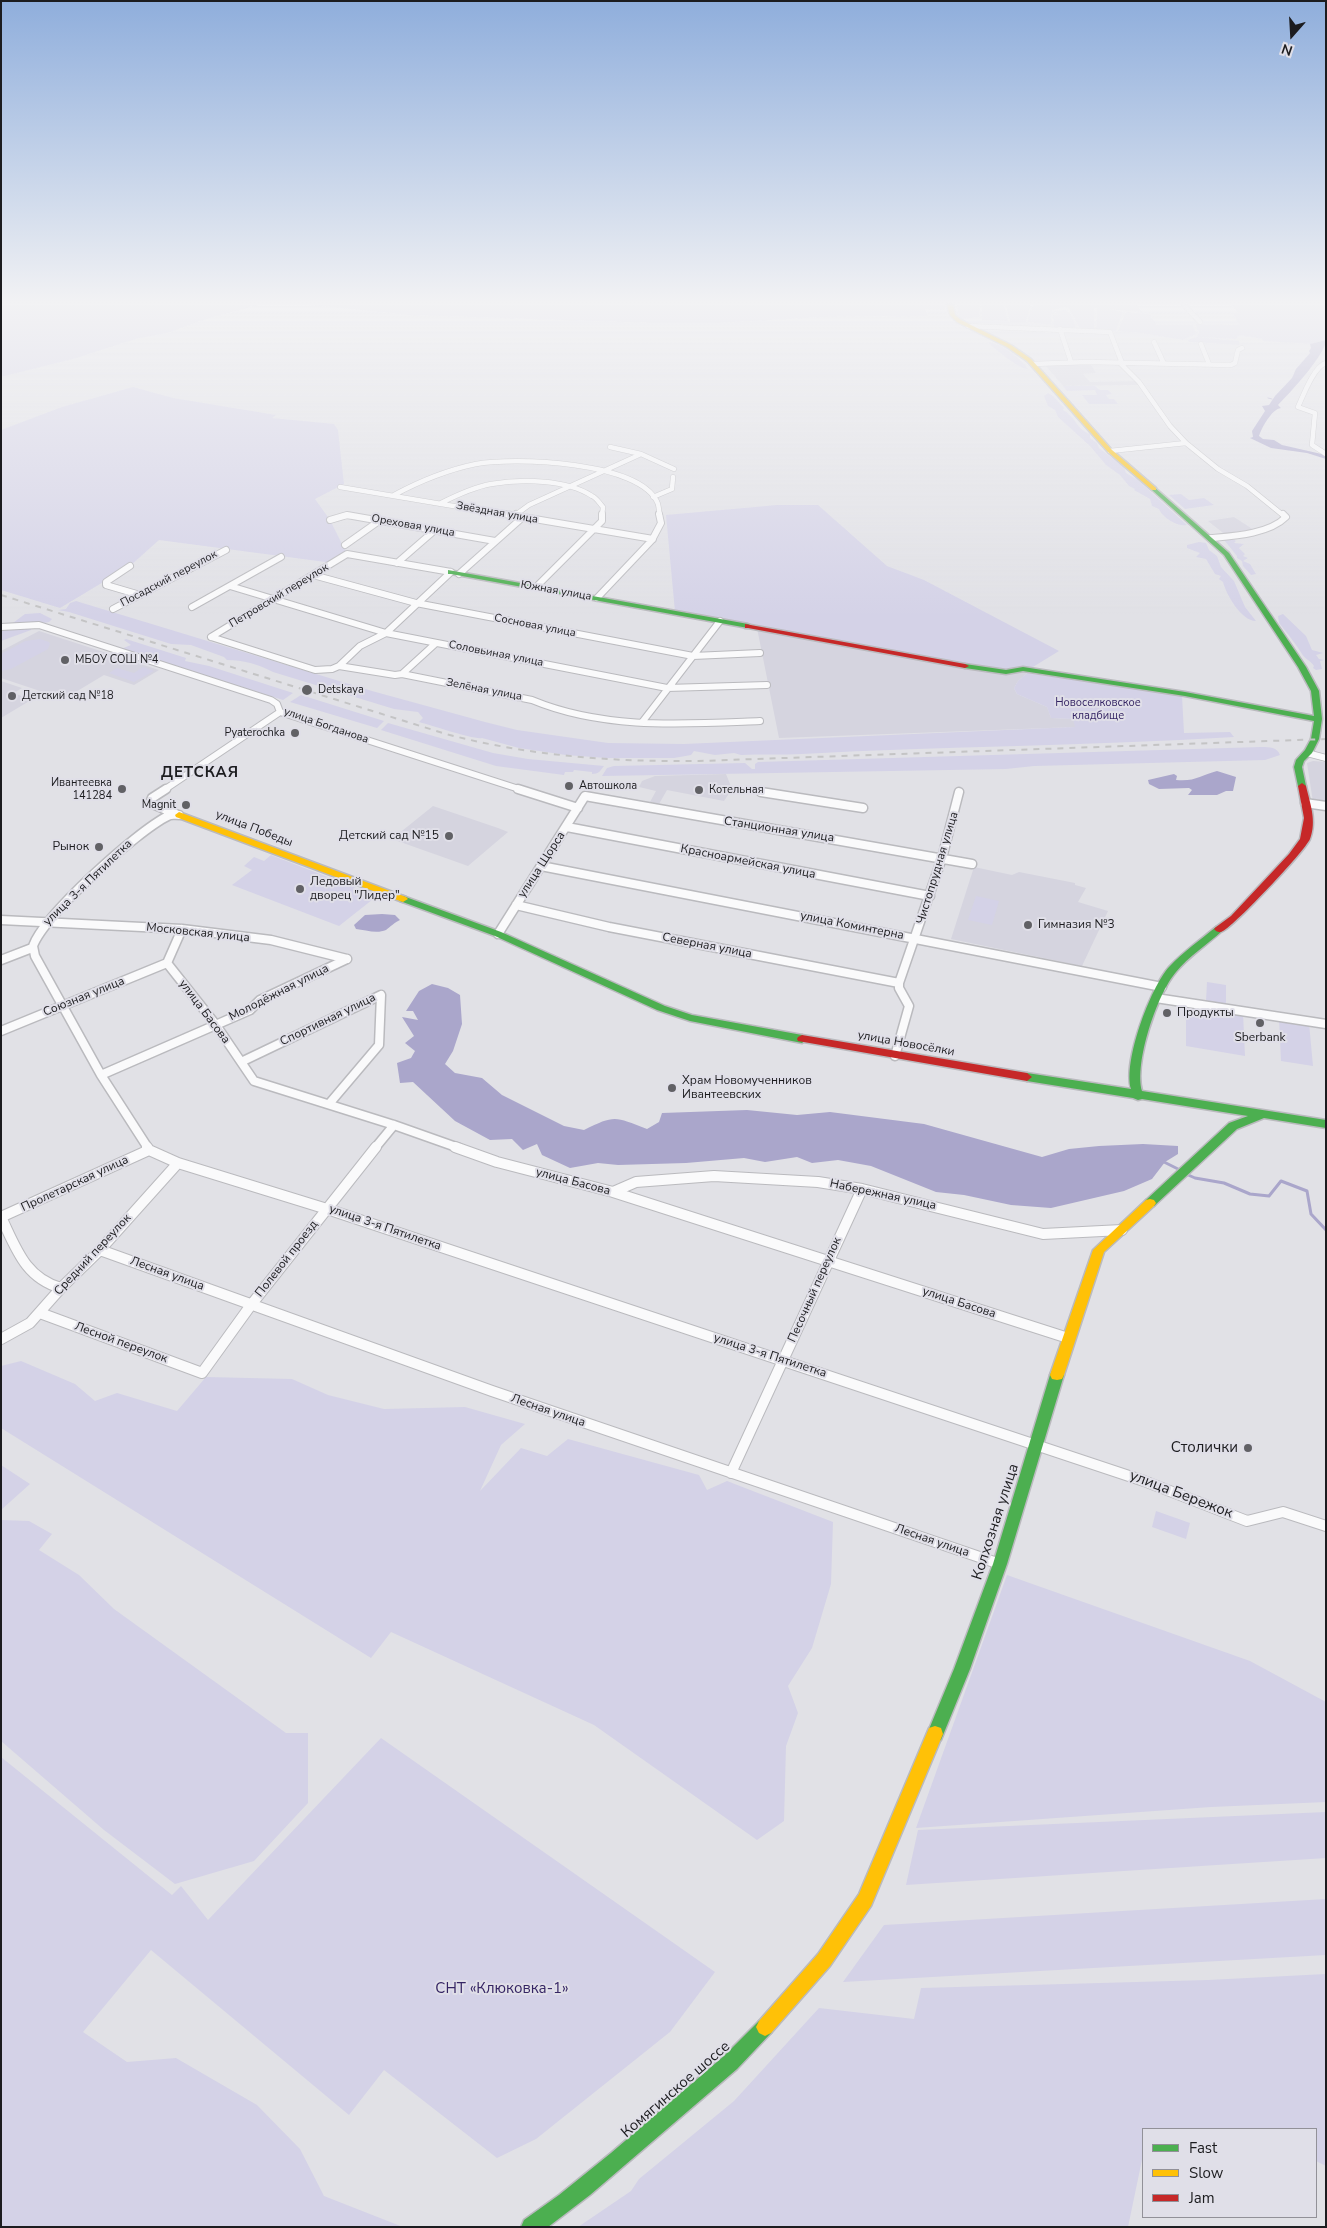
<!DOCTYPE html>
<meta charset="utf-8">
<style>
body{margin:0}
#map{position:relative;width:1327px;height:2228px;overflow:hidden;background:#e1e1e6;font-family:"Nunito Sans",sans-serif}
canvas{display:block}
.frame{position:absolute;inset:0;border:2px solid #1c1c1f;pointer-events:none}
.legend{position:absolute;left:1142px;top:2128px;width:175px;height:90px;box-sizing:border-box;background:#e0dfe8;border:1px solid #929198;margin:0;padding:6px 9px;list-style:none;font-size:15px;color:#1c1c1f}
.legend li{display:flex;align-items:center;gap:10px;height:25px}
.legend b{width:25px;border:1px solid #929198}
.north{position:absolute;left:1267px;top:10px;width:50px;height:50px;-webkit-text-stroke:4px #e0dfe8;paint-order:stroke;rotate:199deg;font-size:14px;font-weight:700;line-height:20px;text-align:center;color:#1c1c1f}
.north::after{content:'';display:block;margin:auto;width:18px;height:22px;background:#1c1c1f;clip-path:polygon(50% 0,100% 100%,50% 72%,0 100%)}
</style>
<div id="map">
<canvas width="1327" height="2228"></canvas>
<div class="frame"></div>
<ul class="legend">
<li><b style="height:6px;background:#4caf50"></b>Fast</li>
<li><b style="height:6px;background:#ffc107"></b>Slow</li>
<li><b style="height:6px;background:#c62828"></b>Jam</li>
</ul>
<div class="north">N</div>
</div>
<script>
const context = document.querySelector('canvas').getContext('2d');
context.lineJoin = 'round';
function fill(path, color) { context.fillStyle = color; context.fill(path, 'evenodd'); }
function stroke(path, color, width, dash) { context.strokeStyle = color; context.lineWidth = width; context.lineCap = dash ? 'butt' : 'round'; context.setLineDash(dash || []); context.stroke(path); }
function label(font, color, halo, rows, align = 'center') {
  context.font = font + ' "Nunito Sans",sans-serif'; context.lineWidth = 4; context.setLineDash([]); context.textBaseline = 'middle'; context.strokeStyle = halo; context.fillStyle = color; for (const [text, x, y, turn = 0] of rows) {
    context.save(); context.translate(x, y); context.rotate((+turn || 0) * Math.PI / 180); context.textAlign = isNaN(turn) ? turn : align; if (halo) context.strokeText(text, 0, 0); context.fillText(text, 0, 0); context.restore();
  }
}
fill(new Path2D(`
 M1090 363 1096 373 1083 374 1090 382 1135 381 1139 385 1063 386 1045 365Z
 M1234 517 1254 530 1227 536 1208 521Z
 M757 628 1027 673 1018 681 1014 688 1017 694 1047 707 1051 718 1073 719 1076 727 779 738Z
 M39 631 159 670 134 685 104 675 64 699 1 678V651Z
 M1 681 22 688 14 693 31 700 1 718Z
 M1313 761 1326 762V804L1313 802 1307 763Z
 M726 774 732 789 724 801 667 790 659 804 650 802 656 791 639 787 642 781 655 776Z
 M433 806 498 828 508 832 468 866 392 839Z
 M974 867 1012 875 1019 872 1075 883V885L1086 888 1078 902 1108 911 1082 966 951 939Z`), '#d5d4df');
fill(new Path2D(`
 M1 305H257L200 321 168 333 139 338 73 359 1 377Z
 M311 305H944L945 310 925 309 928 316 823 317 717 323H654L410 315Z
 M957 305H980L979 317 962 319 959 316Z
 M982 305H1004L1008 321 982 320Z
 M1006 305H1030L1026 322H1010Z
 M1034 305H1136L1142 312 1108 309 1123 312 1116 331 1096 330 1097 308H1094V330L1080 329 1069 308 1065 307 1052 310 1051 325 1028 322 1030 311Z
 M1231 305H1326V340L1311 344 1263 341 1262 339 1239 335 1236 339 1198 337 1239 341V345L1190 342 1187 340 1197 337 1199 332 1195 324 1240 325 1232 313 1238 312Z
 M1066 310 1071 314 1076 327 1054 329 1053 315H1060L1053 311Z
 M1128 312 1149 314 1157 325H1193L1196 334 1183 340 1141 333 1118 331 1125 313Z
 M990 342C1003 345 1020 357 1028 369 1018 369 996 349 988 343Z
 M1063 386H1095L1100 390H1108L1112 394 1106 395 1109 399H1114L1118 404H1089L1082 395H1097L1095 390 1067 391Z
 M133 387 173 398 276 415 272 418 334 424 338 430 344 484 315 499 330 520 347 554 333 563 159 540 130 566 60 608 1 590V430L62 407Z
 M1048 393 1053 396 1064 408 1063 410C1076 417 1076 429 1090 434V438L1097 443 1099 448 1124 467 1126 473 1138 480 1187 525C1177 527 1162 517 1159 509L1152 506 1150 499 1134 490 1135 489 1129 486 1120 475 1106 465 1090 446 1058 417 1055 410 1048 406 1044 396Z
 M1181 494 1189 500 1204 498 1214 505 1185 509 1169 495Z
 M777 505H818L887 566 924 580 1059 651 1028 670 1014 672 675 612 666 515Z
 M1231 538 1236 541 1234 543 1244 544 1239 548 1245 554 1243 556 1248 558 1243 561 1250 564 1256 574 1251 575 1243 566 1242 561 1237 558V556L1224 540Z
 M1199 542 1206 543 1209 550 1217 556 1221 567 1234 581 1245 607 1256 621C1241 621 1226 594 1223 582L1219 579 1221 576 1215 574 1206 559 1196 557 1200 553 1187 548V545Z
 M76 601 372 691 485 722 517 730 608 743 684 744 1075 727 1073 719 1051 718 1047 707 1017 694 1014 688 1018 681 1027 673 1182 696 1184 733 1230 732 1234 737C1090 746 946 746 802 754 782 755 761 754 741 755L734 753 715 755 694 751 691 755 674 758H606L566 755 519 748 482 738C474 740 431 725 419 722L423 718 418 712 394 709 273 672C258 664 243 660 227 660L224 657 191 645 171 644 69 612 58 610 66 609 70 603Z
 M40 613 52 619 49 622 32 625 31 630 1 641V632L25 614Z
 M1283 614 1306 636 1312 650 1323 653 1316 655 1319 659 1324 660 1320 661 1322 669 1316 670 1313 668 1314 666C1311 661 1305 659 1302 654 1296 644 1287 633 1279 623L1278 616Z
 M40 639 49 642 50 644 48 649 11 669 1 671V654L25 641Z
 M126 639 186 658 185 661 209 666 293 693 283 700 121 649 131 645 124 640Z
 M143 667 154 671 134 682 109 673 117 668 134 673Z
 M301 695 384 721 377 728 290 702Z
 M388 723 493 753 528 759 604 766C600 771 599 774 592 774V772L574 770 573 772H565L564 775 496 766 381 730Z
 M1261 747C1270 747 1277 747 1280 755L1265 760 1034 766 1006 769 602 776 607 768 614 766 745 763 752 769H755V764L758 762Z
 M271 855 369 893 377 896 339 926 232 885 252 870 244 866 254 857 264 861Z
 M976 896 999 901 992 925 968 920Z
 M1207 982 1226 985V1005L1206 1001Z
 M1186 1004 1243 1013 1245 1056 1186 1046Z
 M1279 1018 1309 1023 1313 1066 1281 1061Z
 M21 1361 75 1384 95 1401 117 1393 177 1411 206 1377 292 1379 328 1395 384 1409 465 1407 525 1424 501 1445 480 1491 521 1448 547 1456 568 1439 699 1475 707 1490 727 1481 833 1522 831 1584 812 1648 788 1686 798 1713 786 1746 784 1821 757 1840 594 1725 391 1632 371 1658 1 1428V1366Z
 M1 1465 30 1484 1 1510Z
 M1156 1511 1190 1523 1186 1539 1152 1527Z
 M1 1520 29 1521 52 1534 39 1550 79 1575 114 1609 286 1733H308V1803L254 1861 175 1884 104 1830 1 1741Z
 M1007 1575 1250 1661 1326 1702V1802L1211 1807 916 1828Z
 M381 1738 715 1972 670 2032 536 2139 497 2158 384 2070 349 2115 151 1950 83 2032 127 2062 176 2058 257 2105 300 2149 324 2196 403 2227H1V1757L172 1895 181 1886 208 1920Z
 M1326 1812V1858L906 1885 918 1830Z
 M1326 1899V1955L843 1982 884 1925Z
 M1326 1974V2166L1316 2161V2129H1143V2155L1128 2227H578L631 2191 639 2179 734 2101 819 2008 914 2019 921 1988 1208 1980Z`), '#d4d2e7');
fill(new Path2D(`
 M1326 340C1326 354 1289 394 1278 405L1281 408C1272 409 1262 427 1259 436L1263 439 1274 440 1282 445 1326 455V459L1307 453 1271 448 1250 438 1253 437 1252 431 1265 411 1262 406 1269 405 1275 396 1292 378 1296 369 1310 353 1309 351 1311 348 1310 344Z
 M1217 771 1236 777 1233 791H1226L1217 795H1188L1192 790 1189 788 1159 789 1149 784 1148 780 1174 774 1177 776 1176 780C1195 782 1201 775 1217 771Z
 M382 914 395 915 400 920C395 922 390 927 386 930 377 934 365 930 356 929L354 925 365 915Z
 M432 984 448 988 460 995 462 1024 453 1051 445 1064 455 1073 482 1078 502 1095 564 1126 584 1130C616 1114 615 1117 647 1129L659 1122 662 1113 747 1110 797 1115 830 1112 924 1124 1042 1157 1069 1149 1099 1146 1143 1144 1178 1146V1154L1165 1162 1152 1179 1124 1191 1051 1208 1011 1205 964 1195 936 1192 871 1166 838 1160 812 1163 797 1157 765 1162 744 1158 686 1163 618 1165 598 1163 570 1168 542 1155 537 1144 523 1150 512 1139 490 1140 455 1121 413 1082 400 1083 397 1063 411 1058 415 1051 405 1043 414 1036 402 1017 418 1020 413 1011H406L419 991Z`), '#aaa6cb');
stroke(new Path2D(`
 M1268 398 1272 399`), '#aaa6cb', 1);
stroke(new Path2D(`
 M1162 1161 1182 1171
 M1186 1174 1195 1178 1224 1183 1250 1194 1269 1196 1281 1181 1307 1191 1311 1214 1326 1230`), '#aaa6cb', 3);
const streetFar3 = new Path2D(`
 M1184 305 1200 322
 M968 326 1110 332 1122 363
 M1060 329 1071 362
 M1154 342 1164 364
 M1201 344 1209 364
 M1120 363 1139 382 1170 426 1186 443 1218 469 1247 486 1284 516
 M1326 363C1314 366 1303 396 1298 407L1315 413 1312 445 1326 454
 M1033 364 1087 362 1231 365 1235 363 1238 350 1242 348
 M610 447 641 454 674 469
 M1110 451 1186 443
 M340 487 513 516
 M394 495C420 481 447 470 476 464 513 457 642 461 658 504 659 508 659 512 660 516
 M653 497 672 489 673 477
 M441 503C457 495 474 487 491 484 521 479 566 479 592 496 597 498 599 503 603 507L602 516
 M345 516H351
 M514 516 529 505 641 454`);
const streetFar2 = new Path2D(`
 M505 514 653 539
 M514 516 516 514
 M330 520 347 515 495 541
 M1211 538C1234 536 1269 534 1286 517L1283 514
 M345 545 379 521
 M397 563 435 530
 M130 566 106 582V585L140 595
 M459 574 523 517
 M313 575 416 603 693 656 760 653
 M230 586 386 633 667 688 767 685
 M536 587 602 521V514
 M597 598 652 540 661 523 659 514
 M192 607 281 557
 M113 609 226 550
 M1 627 39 625 271 700 277 704 280 712
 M211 637 315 670 332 669 339 666 395 675 402 674 532 700C604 730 684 724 760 721
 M211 637 347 554 451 572
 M339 666 360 646 386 633 451 572
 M402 674 436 643
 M280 712 522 790
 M643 721 720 621
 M1307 753 1326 758
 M164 790 280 712`);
const streetFar1 = new Path2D(`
 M166 789 152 798 150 803 176 814
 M518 789 578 808
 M761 792 863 808
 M1305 803 1326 806
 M567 827 930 896
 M541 866 1162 987
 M516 905 609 927 899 983
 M1 920 182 929 271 940 347 959
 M182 929 167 963 216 1025 254 1081 394 1125 459 1148
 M498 934 585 796 972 864
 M1 960 32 948
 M1156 998 1326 1024
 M1 1031 167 963
 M895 1056 909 1006 899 988V983L942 858 959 792
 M241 1062 381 995 379 1045 329 1104
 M101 1075 250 1010 260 1000 347 959
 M148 1148 101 1075 35 956 33 946C44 915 137 831 168 816 171 814 175 815 179 815
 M375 1148 394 1125`);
const street = new Path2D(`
 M147 1147 149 1150 178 1163 327 1209 1144 1481 1247 1521 1283 1512 1326 1526
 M455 1147 497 1162 613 1192 1068 1338
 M613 1192 636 1182 714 1176 818 1182 862 1189 1043 1234 1122 1230
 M1 1217 149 1150
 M1 1217C16 1248 25 1278 61 1288
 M100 1250 492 1391 1000 1564
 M40 1313 202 1373 251 1305 376 1147
 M1 1339 30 1323 61 1288 100 1250 178 1163
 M731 1473 862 1189`);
const fast = new Path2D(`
 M1154 487 1229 553 1306 667 1319 691 1322 719 1319 739 1312 753 1304 761 1302 767 1306 786 1305 788 1302 789 1298 786 1294 767 1296 760 1305 750 1311 739 1314 721 1185 696 1023 671 1006 674 965 668 961 666 965 664 1006 670 1023 667 1185 692 1314 716 1311 691 1298 667 1224 555 1152 490V488Z
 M448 570 748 624 752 626 748 628 451 574H448Z
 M403 896 501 932 665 1006 692 1015 802 1035 807 1039 802 1043 690 1021 657 1010 495 936 400 901 398 899Z
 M1219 926 1222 927 1224 929 1222 931C1208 944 1188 957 1176 972 1157 994 1134 1063 1142 1091L1326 1120V1128L1264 1118 1237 1129 1154 1206H1146L1144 1203 1146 1200 1229 1123 1248 1116 1142 1099 1138 1100 1133 1098 1027 1081 1022 1077 1027 1073 1131 1089C1123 1062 1150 988 1169 967 1183 952 1200 940 1216 927Z
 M1057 1370 1062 1371 1064 1375 1007 1564 970 1669 941 1740 935 1742 929 1740 927 1734 954 1669 993 1564 1050 1375 1052 1371Z
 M765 2018 771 2021 774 2027 771 2033 737 2069 590 2195 548 2227H521L524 2220 559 2195 611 2153 724 2056 759 2021Z`);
const slow = new Path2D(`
 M947 305H953L955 315 961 320 1011 345 1031 359 1112 450 1156 488V490H1152L1108 452 1027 361 1007 347 957 322 950 315Z
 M179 812 406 897 408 899 403 902 400 901 176 817 175 815Z
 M1150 1199 1154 1200 1156 1203 1154 1206 1104 1252 1064 1375 1062 1379 1057 1380 1052 1379 1050 1375 1093 1250 1146 1200Z
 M935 1726 941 1728 943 1734 871 1906 830 1966 771 2033 765 2036 759 2033 756 2027 759 2021 818 1954 859 1894 929 1728Z`);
const jam = new Path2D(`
 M745 624 965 664 969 666 965 668 748 628H745Z
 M1302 783 1306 786C1310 803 1317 821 1310 839 1304 852 1236 924 1223 931 1219 933 1219 932 1216 931L1214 929 1216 927 1231 916 1289 854 1300 839 1304 818 1298 786Z
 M802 1035 1027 1073 1032 1077 1027 1081 798 1041 797 1039 798 1037Z`);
stroke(streetFar3, '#bababe', 5.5);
stroke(streetFar2, '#bababe', 8);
stroke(streetFar1, '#bababe', 11);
stroke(street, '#bababe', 12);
stroke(fast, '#bababe', 3);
stroke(slow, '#bababe', 3);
stroke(jam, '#bababe', 3);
stroke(streetFar3, '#fafafb', 4.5);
stroke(streetFar2, '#fafafb', 6);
stroke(streetFar1, '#fafafb', 8);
stroke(street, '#fafafb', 10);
fill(fast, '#4caf50');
fill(slow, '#ffc107');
fill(jam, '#c62828');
stroke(new Path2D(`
 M1 595 446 734C530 756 613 762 699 761L1326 739`), '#c4c4c5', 2, [6, 6]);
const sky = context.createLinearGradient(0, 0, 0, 617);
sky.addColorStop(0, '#8faedc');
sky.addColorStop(0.49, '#f2f2f4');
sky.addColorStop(1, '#f2f2f400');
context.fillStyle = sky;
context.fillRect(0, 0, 1327, 617);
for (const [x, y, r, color] of [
 [65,660,5,"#616165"],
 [307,690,6,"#616165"],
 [12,696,5,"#616165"],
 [295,733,5,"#616165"],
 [569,786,5,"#616165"],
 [122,789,5,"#616165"],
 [699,790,5,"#616165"],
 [186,805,5,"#616165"],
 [449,836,5,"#616165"],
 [99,847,5,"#616165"],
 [300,889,5,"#616165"],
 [1028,925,5,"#616165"],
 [1167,1013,5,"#616165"],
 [1260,1023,5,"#616165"],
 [672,1088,5,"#616165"],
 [1248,1448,5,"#616165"]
]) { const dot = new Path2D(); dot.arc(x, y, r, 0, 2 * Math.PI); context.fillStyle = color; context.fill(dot); stroke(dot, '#e0dfe8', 2); }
label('11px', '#1c1c1f', '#e0dfe8', [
 ["Звёздная улица",497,513,10],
 ["Ореховая улица",413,526,10],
 ["Посадский переулок",169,579,-28],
 ["Южная улица",556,591,10],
 ["Петровский переулок",279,596,-31],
 ["Сосновая улица",535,626,11],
 ["Соловьиная улица",496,654,11],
 ["Зелёная улица",484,690,11],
 ["улица Богданова",326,726,19]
]);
label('11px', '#1c1c1f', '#e0dfe8', [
 ["МБОУ СОШ №4",75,660],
 ["Detskaya",318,690],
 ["Детский сад №18",22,696],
 ["Pyaterochka",285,733,"right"],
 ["Ивантеевка",112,783,"right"],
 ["141284",112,796,"right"],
 ["Автошкола",579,786],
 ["Котельная",709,790],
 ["Magnit",176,805,"right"]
], 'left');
label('11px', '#352564', '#e0dfe8', [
 ["Новоселковское",1098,703],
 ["кладбище",1098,716]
]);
label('12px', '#1c1c1f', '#e0dfe8', [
 ["улица Победы",254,829,21],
 ["Станционная улица",779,830,9],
 ["Красноармейская улица",748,862,11],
 ["улица Щорса",542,865,-57],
 ["Чистопрудная улица",938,868,-73],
 ["улица 3-я Пятилетка",88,883,-44],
 ["улица Коминтерна",852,926,11],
 ["Московская улица",198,933,6],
 ["Северная улица",707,946,11],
 ["Молодёжная улица",279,993,-27],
 ["Союзная улица",84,997,-22],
 ["улица Басова",204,1012,53],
 ["Спортивная улица",328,1020,-26],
 ["улица Новосёлки",906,1044,10],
 ["улица Басова",573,1182,15],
 ["Пролетарская улица",75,1184,-25],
 ["Набережная улица",883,1195,12],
 ["улица 3-я Пятилетка",385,1228,19],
 ["Средний переулок",93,1255,-47],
 ["Полевой проезд",287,1259,-52],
 ["Лесная улица",167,1274,20],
 ["Песочный переулок",815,1290,-66],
 ["улица Басова",959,1303,18],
 ["Лесной переулок",121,1343,20],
 ["улица 3-я Пятилетка",770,1356,18],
 ["Лесная улица",548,1411,19],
 ["Лесная улица",932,1541,19]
]);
label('12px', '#1c1c1f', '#e0dfe8', [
 ["Детский сад №15",439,836,"right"],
 ["Рынок",89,847,"right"],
 ["Ледовый",310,882],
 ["дворец \"Лидер\"",310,896],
 ["Гимназия №3",1038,925],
 ["Продукты",1177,1013],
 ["Sberbank",1260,1038,"center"],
 ["Храм Новомученников",682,1081],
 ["Ивантеевских",682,1095]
], 'left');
context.letterSpacing = '1px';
label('bold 15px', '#1c1c1f', '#e0dfe8', [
 ["ДЕТСКАЯ",200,773]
]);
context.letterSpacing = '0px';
label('15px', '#1c1c1f', '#e0dfe8', [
 ["Столички",1238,1448]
], 'right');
label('15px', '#1c1c1f', '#e0dfe8', [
 ["улица Бережок",1181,1495,21],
 ["Колхозная улица",996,1522,-72],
 ["Комягинское шоссе",676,2090,-41]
]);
label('15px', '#352564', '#e0dfe8', [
 ["СНТ «Клюковка-1»",502,1989]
]);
</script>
